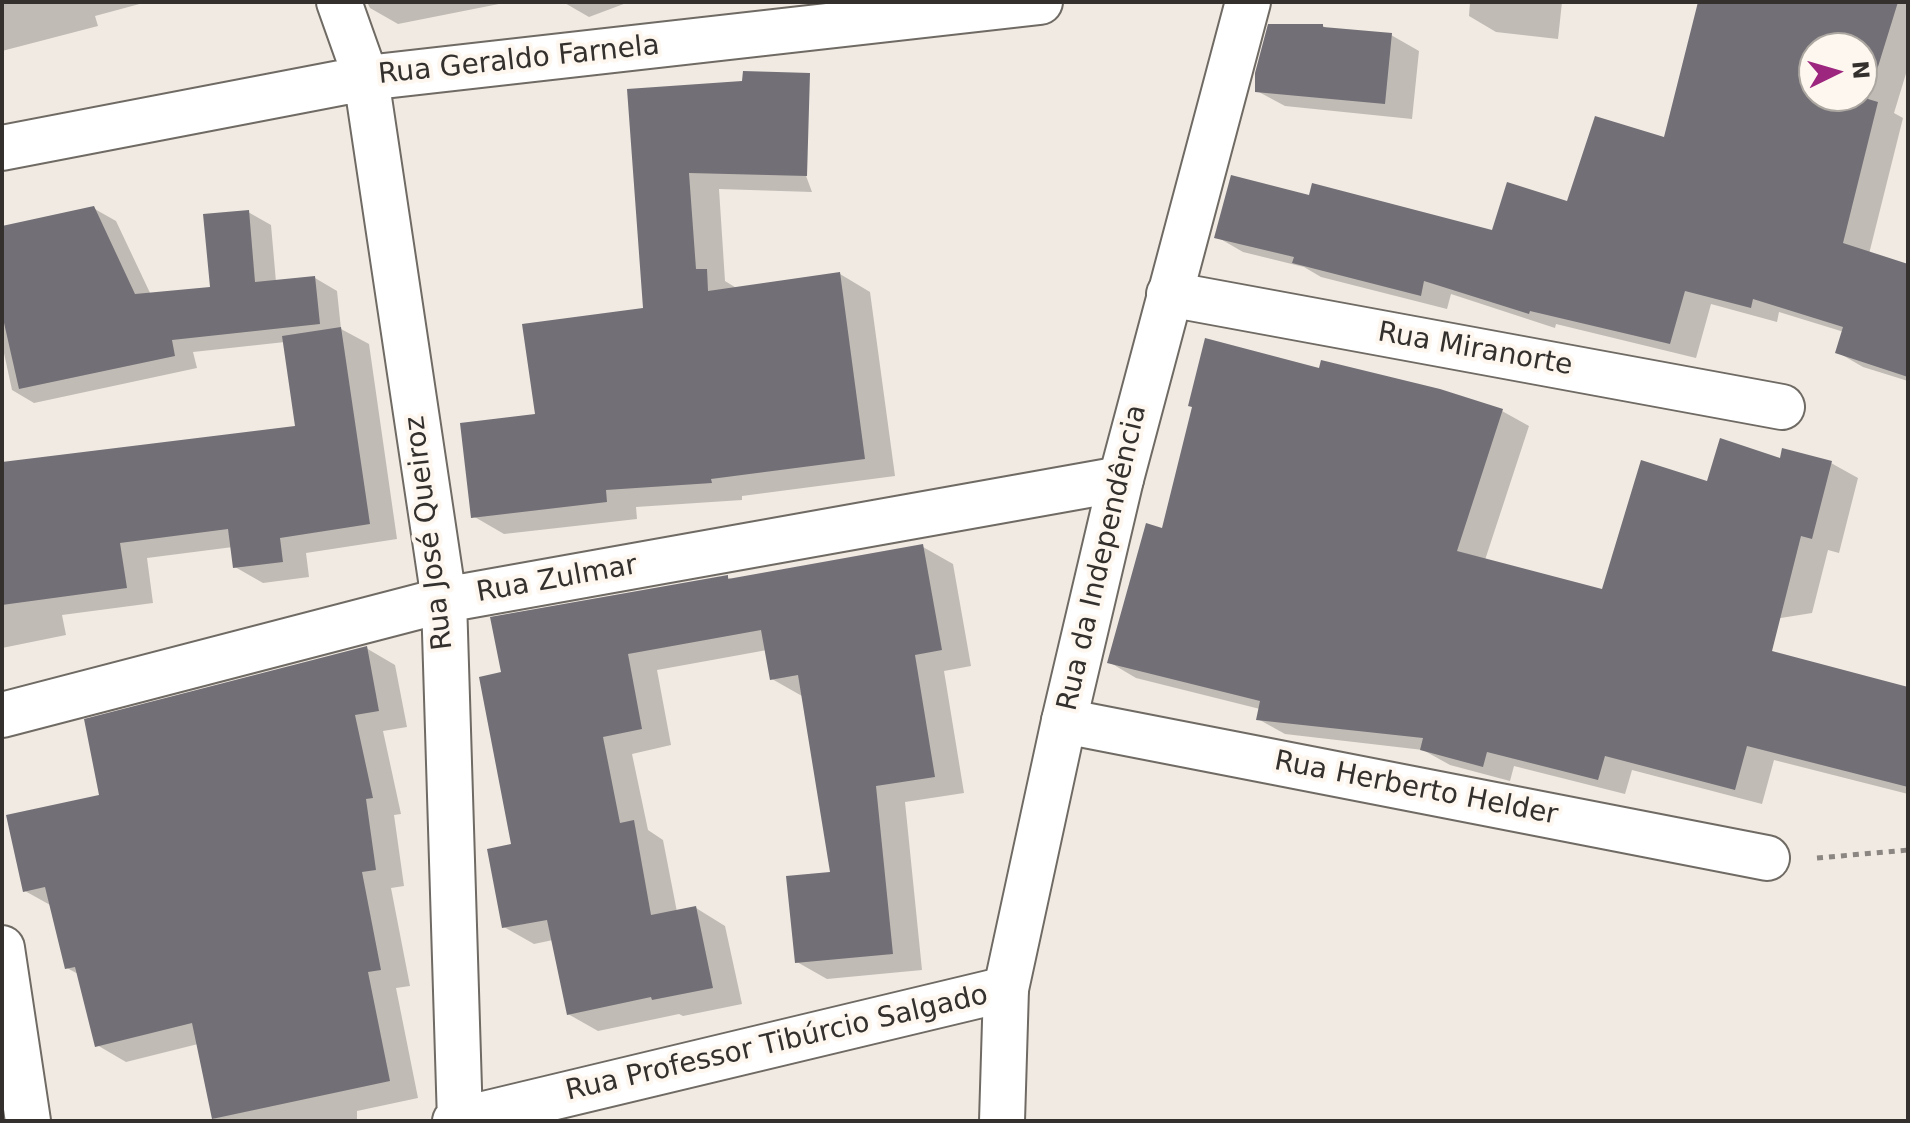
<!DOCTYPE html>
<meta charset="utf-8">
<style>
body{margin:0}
#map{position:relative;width:1910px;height:1123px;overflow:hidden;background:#f0eae2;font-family:"DejaVu Sans",sans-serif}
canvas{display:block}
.frame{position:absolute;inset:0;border:4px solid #33302d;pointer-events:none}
.north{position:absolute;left:1798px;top:32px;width:80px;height:80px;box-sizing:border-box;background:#fdf7ef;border:2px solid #aca7a1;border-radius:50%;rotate:85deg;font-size:22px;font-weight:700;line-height:32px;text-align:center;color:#33302d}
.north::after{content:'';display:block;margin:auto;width:28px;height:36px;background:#9d267f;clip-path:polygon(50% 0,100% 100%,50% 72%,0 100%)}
</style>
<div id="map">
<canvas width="1910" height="1123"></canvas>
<div class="frame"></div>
<div class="north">N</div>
</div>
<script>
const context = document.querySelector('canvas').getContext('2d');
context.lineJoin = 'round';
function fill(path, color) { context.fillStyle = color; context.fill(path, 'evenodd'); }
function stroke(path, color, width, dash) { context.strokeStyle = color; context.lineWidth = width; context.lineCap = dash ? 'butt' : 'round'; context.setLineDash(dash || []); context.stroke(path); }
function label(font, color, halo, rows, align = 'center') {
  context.font = font + ' "DejaVu Sans",sans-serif'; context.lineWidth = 8; context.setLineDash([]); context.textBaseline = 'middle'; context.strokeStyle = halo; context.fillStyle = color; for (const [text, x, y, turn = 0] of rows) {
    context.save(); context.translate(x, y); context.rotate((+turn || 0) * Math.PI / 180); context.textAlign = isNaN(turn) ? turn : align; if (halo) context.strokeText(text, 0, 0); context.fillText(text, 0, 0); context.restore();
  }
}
fill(new Path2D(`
 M2 2H147L95 16 98 26 2 51Z
 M367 2H509L398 24 370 8Z
 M563 2H629L589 17Z
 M1470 2H1562L1558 39 1496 32 1469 16Z
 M1700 2H1908V67L1894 113 1903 118 1869 254 1908 266V381L1863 367 1837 352 1844 332 1779 312 1777 322 1711 304 1696 358 1556 324 1555 328 1451 294 1447 309 1321 277 1304 267 1243 252 1217 237 1311 198 1493 233 1569 204 1666 140ZM1814 48H1862V96H1814Z
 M1323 26 1328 29 1391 35 1419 51 1412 119 1285 106 1257 91Z
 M630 90 778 100 812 192 719 189 725 281 738 289 840 274 870 292 895 476 742 496V500L636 507 637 519 504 534 473 516 537 416 645 309Z
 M93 208 116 221 151 295 212 288 248 212 271 225 276 282 315 278 337 291 341 329 369 344 397 539 306 553 309 577 263 583 235 567 233 547 147 558 153 603 62 615 66 635 2 648V464L297 428 285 342 193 352 197 368 34 403 12 390 2 344V228Z
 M1321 370 1502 411 1529 426 1485 560 1603 591 1708 483 1781 460 1831 463 1858 478 1839 553 1828 550 1812 613 1762 621 1768 669 1908 689V794L1774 760 1762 804 1632 770 1625 794 1514 766 1510 781 1450 765 1423 750 1285 734 1258 719 1260 709 1136 678 1109 662 1164 530Z
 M923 547 953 564 971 666 944 671 964 793 905 802 922 970 827 979 797 962 832 874 802 696 772 679 767 650 657 670 671 745 632 754 648 830 663 840 677 912 696 908 725 926 742 1004 683 1016 679 1014 598 1031 568 1014 553 940 534 944 504 927 513 846 503 674 727 577 733 580Z
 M366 648 395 665 407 727 383 731 401 814 394 815 404 886 391 888 410 986 396 988 418 1098 357 1111V1121H219L213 1118 198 1044 126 1062 97 1045 80 975 67 968 52 906 25 891 101 796Z`), '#0003');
fill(new Path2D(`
 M1698 2H1898L1868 99 1878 102 1843 243 1908 264V377L1835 353 1843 327 1753 299 1751 308 1685 291 1670 344 1530 311 1529 314 1424 281 1421 296 1292 263 1294 257 1214 238 1231 175 1309 195 1312 183 1492 230 1507 182 1567 201 1595 116 1664 137ZM1814 48H1862V96H1814Z
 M1268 24H1323V27L1392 33 1385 104 1255 92V73Z
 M743 71 810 73 807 176 689 173 696 269H707L708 291 840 272 865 459 711 479 712 483 606 490 607 502 471 518 460 423 535 414 522 324 643 308 627 89 742 81Z
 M94 206 135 294 210 287 203 214 249 210 255 282 315 276 320 324 172 340 175 356 19 389 2 314V226Z
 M341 327 370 524 280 538 283 562 233 568 228 529 120 543 127 588 2 605V462L295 426 282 336Z
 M1205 338 1319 368 1321 360 1440 389 1503 409 1457 551 1602 589 1641 460 1707 481 1720 438 1780 458 1782 448 1832 461 1812 539 1801 536 1772 651 1908 687V787L1747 746 1735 790 1605 756 1598 780 1487 752 1483 767 1420 750 1423 738 1256 720 1260 701 1107 663 1146 523 1162 528 1192 407 1188 406Z
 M923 544 942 650 915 655 935 777 876 786 893 954 795 963 786 876 830 872 798 675 770 680 761 630 628 654 642 729 603 737 620 823 634 820 651 915 696 906 713 988 652 1000 651 997 567 1015 547 920 502 928 487 849 511 844 479 677 501 672 490 617 728 575V579Z
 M367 646 379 711 355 715 373 798 366 799 376 870 362 872 381 970 368 972 390 1081 212 1119 192 1023 95 1047 75 967 65 969 45 887 23 892 6 815 99 795 84 719Z`), '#726f76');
const minor = new Path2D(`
 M339 2 366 78 444 600 460 1121
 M2 148 366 78 1040 2
 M1169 294 1782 407
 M2 715 444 600 1121 479
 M1064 721 1767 858
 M2 948 28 1121
 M455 1121 1006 989`);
const tertiary = new Path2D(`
 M1002 1121 1006 989 1064 721 1121 479 1248 2`);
stroke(minor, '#6f6a63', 48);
stroke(tertiary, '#6f6a63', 48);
stroke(new Path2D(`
 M1817 858 1908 850`), '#8b8681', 5, [6, 6]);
stroke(minor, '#fff', 44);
stroke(tertiary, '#fff', 44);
label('28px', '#33302d', '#fdf7ef', [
 ["Rua Geraldo Farnela",519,61,-6],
 ["Rua Miranorte",1475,350,10],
 ["Rua José Queiroz",430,533,-97],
 ["Rua da Independência",1103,558,-77],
 ["Rua Zulmar",557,580,-10],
 ["Rua Herberto Helder",1416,789,11],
 ["Rua Professor Tibúrcio Salgado",777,1044,-13]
]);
</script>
